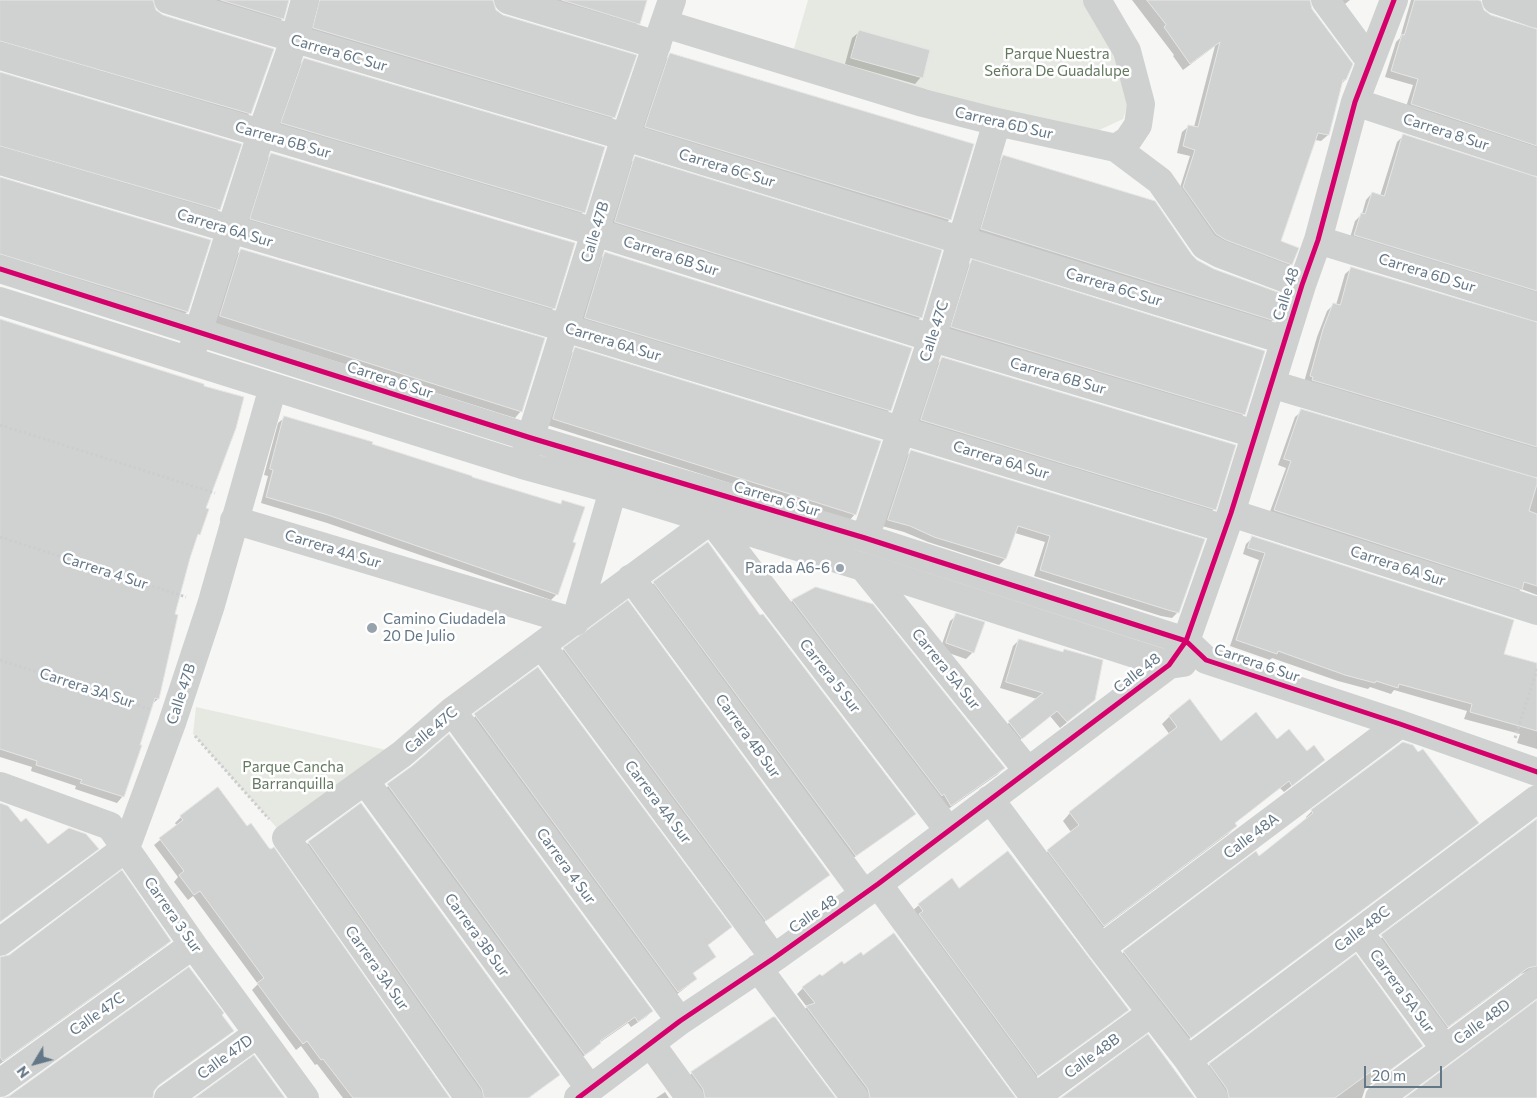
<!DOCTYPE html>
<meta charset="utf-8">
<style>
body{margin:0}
#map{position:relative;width:1537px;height:1098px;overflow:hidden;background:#f6f6f4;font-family:Commissioner,sans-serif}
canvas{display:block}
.north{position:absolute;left:10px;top:1038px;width:50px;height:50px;-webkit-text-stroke:4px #fff;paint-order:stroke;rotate:233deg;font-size:14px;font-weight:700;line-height:20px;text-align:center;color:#637787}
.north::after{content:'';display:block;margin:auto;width:18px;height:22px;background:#637787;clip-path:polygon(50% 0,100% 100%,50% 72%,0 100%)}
.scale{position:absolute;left:1364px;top:1066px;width:78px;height:22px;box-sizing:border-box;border:2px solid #637787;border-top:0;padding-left:6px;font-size:15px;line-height:18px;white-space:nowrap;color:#637787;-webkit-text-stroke:4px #fff;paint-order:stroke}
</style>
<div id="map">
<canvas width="1537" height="1098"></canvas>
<div class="north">N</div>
<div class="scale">20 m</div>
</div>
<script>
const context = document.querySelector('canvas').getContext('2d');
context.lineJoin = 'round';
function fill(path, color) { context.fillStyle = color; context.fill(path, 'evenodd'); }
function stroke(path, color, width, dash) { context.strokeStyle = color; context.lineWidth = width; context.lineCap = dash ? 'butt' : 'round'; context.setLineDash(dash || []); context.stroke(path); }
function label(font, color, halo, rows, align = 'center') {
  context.font = font + ' Commissioner,sans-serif'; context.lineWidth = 5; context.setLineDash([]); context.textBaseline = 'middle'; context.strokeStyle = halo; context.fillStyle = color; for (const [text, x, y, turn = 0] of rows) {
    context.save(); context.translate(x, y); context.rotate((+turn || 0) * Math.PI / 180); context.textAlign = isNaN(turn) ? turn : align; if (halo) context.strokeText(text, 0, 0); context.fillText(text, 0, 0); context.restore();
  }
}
fill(new Path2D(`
 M808 0H1092L1130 96 1123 119 1093 133 791 59Z
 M196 707 400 753 285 837 193 734Z`), '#e6e9e2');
fill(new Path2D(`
 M0 0H152L156 12 250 113 244 120 0 48Z
 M194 0H288L282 19 276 25Z
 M312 0H492L495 11 614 117 608 123 308 35Z
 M535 0H646L639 23 632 29Z
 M1132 0H1309L1308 2 1345 80 1341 85 1328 135 1321 141 1315 140 1280 242 1291 264 1285 270 1220 246 1178 194 1190 156 1177 153 1182 132 1189 126 1194 127 1215 46 1183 70 1173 56 1174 55Z
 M1334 0H1350L1340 8Z
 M1411 0H1480L1483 11 1490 16 1537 30V154L1405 110 1413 85 1385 77 1396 42 1400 38Z
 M859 32 921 77 915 84 845 64 852 38Z
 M671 54 950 219 944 226 639 133 664 61Z
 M305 59 584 212 577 218 276 129 298 66Z
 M0 74 219 209 213 216 0 153Z
 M1403 136 1537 178V299L1349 241 1355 221 1362 214 1366 200 1372 193 1380 196 1397 142Z
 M272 154 554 308 547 315 245 225 265 161Z
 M1004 157 1191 256 1273 320 1267 327 975 236 997 163Z
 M636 158 941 251 920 318 914 324 609 228 629 164Z
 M0 179 209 240 187 312 180 318 0 261Z
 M241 250 521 411 515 418 214 323 235 256Z
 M606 253 890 410 883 417 579 324 599 260Z
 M972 261 1244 414 1238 421 946 334 966 267Z
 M1352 268 1537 323V455L1304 382 1317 337 1327 311 1334 304 1336 305 1345 274Z
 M0 321 205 509 199 534 195 538 173 615 176 616 158 699 151 705 123 796 117 803 75 789 76 786 31 771 32 767 0 757Z
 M576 349 855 514 849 521 547 425 569 355Z
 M942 359 1214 509 1208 516 915 427 936 365Z
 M1302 411 1537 479V595L1521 589 1515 596 1268 517 1286 468 1278 465 1295 417Z
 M285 417 559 505 563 501 557 594 551 600 327 523 261 503 268 476 264 475 278 423Z
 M911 451 1178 612 1172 618 1161 616 1034 576 1045 542 1015 533 1005 559 999 565 928 542 904 532 882 526 905 457Z
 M1252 538 1503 655 1537 665V749L1517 743 1520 734 1464 719 1467 711 1394 690 1391 694 1370 687 1368 689 1338 681 1272 658 1270 660 1230 646 1259 560 1243 554 1246 544Z
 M654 583 759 617 914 813 909 819 849 861 648 589Z
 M816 589 1004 768 997 775 944 812 785 608 792 601Z
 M957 615 973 652 966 659 940 650 950 621Z
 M1019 640 1062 653 1064 650 1087 706 1060 728 1050 716 1015 744 1003 728 1037 699 1000 688 1013 646Z
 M564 649 829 874 759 926 558 655Z
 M538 669 730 927 707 946 715 957 692 974 695 979 689 985 672 998 468 722Z
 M1170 716 1221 742 1277 740 1324 760 1284 792 1280 788 1234 824 1236 826 1228 834 1096 933 1040 858 1071 832 1063 821 1070 813 1170 735 1162 724Z
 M1403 743 1477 823 1184 1043 1118 958 1124 952 1259 857 1307 820 1306 817 1312 811Z
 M413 767 652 1011 646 1017 631 1027 628 1023 599 1043 594 1049 578 1060 382 791Z
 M218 789 448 1098H343L317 1064 315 1065 301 1046 296 1050 279 1027 252 990 258 984 193 896 188 900 174 882 178 877 154 845 177 826 175 823 181 817Z
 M1537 820V973L1529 971 1521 974 1442 1032 1376 942Z
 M308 843 559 1075 529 1098H477L302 849Z
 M959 889 1127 1010 1121 1016 1031 1081 912 911 919 905Z
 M170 941 165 946 0 1064V959Z
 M803 988 1013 1098H863L801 1013 807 1007 797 994Z
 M221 1015 232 1031 155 1088 151 1098H6Z
 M774 1018 834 1098H698L686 1079 692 1073Z
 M1422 1046 1365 1089 1362 1098H1222L1204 1071 1210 1064Z
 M665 1092 669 1098H656Z`), '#0003');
const building = new Path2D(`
 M0 0H153L156 10 163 15 274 49 251 114 0 41Z
 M221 0H289L284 19Z
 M320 0H493L496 10 503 15 637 55 615 118 313 28Z
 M562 0H647L640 24Z
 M1147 0H1310L1312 9 1353 64 1346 80H1343L1329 135 1318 133 1281 241 1299 248 1292 265 1226 240 1216 234 1183 187 1195 150 1183 146 1188 125 1198 127 1220 42 1190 64 1164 27 1166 25Z
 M1415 0H1478L1481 1 1484 10 1491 15 1537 29V146L1411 104 1418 79 1391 71 1402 34 1404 35Z
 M859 30 930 50 923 78 851 58Z
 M670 53 974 144 951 220 645 127Z
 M304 58 605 147 585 213 281 123Z
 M0 72 242 144 220 210 0 146Z
 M1403 134 1537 177V291L1354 235 1361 213 1365 214 1372 192 1384 196Z
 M271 153 575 243 555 309 250 219Z
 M1003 155 1155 201 1192 255 1197 260 1214 269 1283 294 1275 321 981 229Z
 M635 156 942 250 922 318 615 222Z
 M0 177 211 240 188 312 0 254Z
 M241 249 545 338 522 412 220 316Z
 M605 252 912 348 891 411 585 318Z
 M972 259 1265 351 1245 415 951 327Z
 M1351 267 1537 322V447L1312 380 1313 377 1310 376 1323 329 1333 303 1340 305Z
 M0 319 204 384V386L244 397 236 428 206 508 209 509 200 535 198 534 190 558 175 614 178 615 159 699 155 698 140 745H142L124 797 80 783 82 780 36 765 37 761 0 749Z
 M575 347 881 441 856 515 553 419Z
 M942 357 1236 445 1216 510 921 420Z
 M1301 409 1537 478V484L1529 511 1537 514V586L1524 582 1522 590 1274 510 1291 461 1284 459Z
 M284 416 373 442 372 444 472 476V477L561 504 562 500 585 507 573 542 576 543 558 595 328 515 266 497 273 470 270 469Z
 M911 450 1205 539 1179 613 1168 610 1040 570 1050 536 1018 526 1006 559 934 537 910 526 888 520Z
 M1252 536 1514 620 1504 654 1537 663V731L1470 712 1472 704 1399 684 1398 688 1376 681 1375 683 1345 675 1278 651 1277 654 1236 640 1265 553 1248 548Z
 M708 542 760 615 763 614 916 814 856 856 653 582Z
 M816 587 873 604 1005 768 951 806 944 794 942 796 792 600Z
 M628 600 830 875 766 921 563 648Z
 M956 613 985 622 974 653 946 643Z
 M1019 639 1063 652 1064 649 1103 660 1095 700 1067 722 1057 711 1022 739 1008 721 1043 693 1006 682Z
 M538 667 732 927 708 945 716 957 693 973 697 979 678 992 474 714Z
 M1190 699 1221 741 1256 712 1277 739 1289 729 1307 751 1314 745 1325 760 1292 786 1289 781 1235 823 1237 826 1104 926 1047 850 1079 825 1069 812 1177 727 1169 716Z
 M449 734 653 1011 638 1022 635 1017 600 1041 601 1043 585 1055 387 784 412 766Z
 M1403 742 1413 745 1418 752 1423 749 1479 823 1191 1038 1123 951 1256 851 1259 856 1313 813 1311 810Z
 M218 787 247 826 251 823 269 848 271 849 274 847 450 1098H353L323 1059 321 1060 307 1041 303 1044 285 1021 257 983 264 978 200 891 194 895 179 875 184 871 159 838 183 820 180 816Z
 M0 803 8 806 21 822 26 818 48 844 69 828 86 834 99 849 0 922Z
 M361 803 560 1075 528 1098H484L482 1089 308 842Z
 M1537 819V966L1528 968 1448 1027 1381 935Z
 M1008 851 1129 1010 1038 1076 919 914 923 911 918 904 952 878 959 888Z
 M122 870 171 941 3 1061 0 1057V957L9 955Z
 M894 933 1016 1098H870L868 1089 806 1006 815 1003 802 987 820 974 822 976 842 961 844 964 861 952 863 955Z
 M1356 954 1423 1046 1382 1076 1376 1068 1335 1098H1229L1227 1089 1209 1064Z
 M189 967 224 1013 222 1015 234 1031 159 1085 154 1091 153 1098H3L9 1096Z
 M1537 1000V1098H1405Z
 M773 1017H775L836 1098H705L703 1089 691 1072Z
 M1148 1034 1195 1098H1061Z
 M254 1055 285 1098H195Z`);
fill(building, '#d0d2d2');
stroke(building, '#e5e5e4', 1);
stroke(new Path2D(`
 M0 425 215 493
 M0 537 186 597
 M0 660 149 709
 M195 736 269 819
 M1515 738 1537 669`), '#cccdce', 3, [2.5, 2.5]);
stroke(new Path2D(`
 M168 0C321 48 475 92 629 138 848 204 1066 272 1284 340
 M508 0 657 45
 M1097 0 1127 51 1141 104 1138 125 1128 140 1116 148
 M1325 0 1370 61
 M1496 0 1537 14
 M665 24 923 103 997 122 1116 148 1160 181 1205 246 1220 254 1302 285
 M0 56 595 232 932 338 1255 434
 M1355 102 1537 162
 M0 161 565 328 1225 529
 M1318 240 1537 307
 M0 269 531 438 865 538 1186 641 1206 660 1400 724 1537 772
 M0 301 522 465 613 490 863 567 1169 665 1183 663
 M193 348 261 134 294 40 305 0
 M1271 384 1537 463
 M525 455 625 137 672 0
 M1231 513 1537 611
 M234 520 575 622 613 490
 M865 538 932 338 997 122
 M863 567 1028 771
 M631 578 864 894
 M542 646 774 958
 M452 711 680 1021
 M365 781 590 1089
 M0 786 110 826 193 945 305 1098
 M990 799 1101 948 1188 1060 1214 1098
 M878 884 1035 1098
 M1359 932 1445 1049
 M0 942 126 848 172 723 211 605 273 387
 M1101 948 1400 724
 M758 968 855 1098
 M651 1044 690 1098
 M1188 1060 1537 799
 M0 1083 193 945
 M168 1098 257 1034
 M469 1098 286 838 402 754 452 711 711 520 949 831
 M578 1098 680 1021 774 958 878 884 1169 665 1186 641 1231 513 1302 285 1318 240 1355 102 1394 0
 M1034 1098 1151 1013
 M1379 1098 1537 981`), '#cfd1d1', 28);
stroke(new Path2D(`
 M0 269 531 438 865 538 1186 641 1206 660 1400 724 1537 772
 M578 1098 680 1021 774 958 878 884 1169 665 1186 641 1231 513 1302 285 1318 240 1355 102 1394 0`), '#d6006c', 5);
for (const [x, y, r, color] of [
 [840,568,5,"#96a3ad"],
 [372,628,6,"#96a3ad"]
]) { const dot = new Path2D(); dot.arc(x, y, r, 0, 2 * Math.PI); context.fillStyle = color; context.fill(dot); stroke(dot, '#fff', 2); }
label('15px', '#637787', '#fff', [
 ["Carrera 6C Sur",339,53,16],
 ["Carrera 6D Sur",1004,123,13],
 ["Carrera 8 Sur",1446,132,18],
 ["Carrera 6B Sur",283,140,16],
 ["Carrera 6C Sur",727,168,17],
 ["Carrera 6A Sur",225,228,17],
 ["Calle 47B",595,232,-73],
 ["Carrera 6B Sur",671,256,18],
 ["Carrera 6D Sur",1427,273,17],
 ["Carrera 6C Sur",1114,287,17],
 ["Calle 48",1286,294,-72],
 ["Calle 47C",934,331,-72],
 ["Carrera 6A Sur",613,342,17],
 ["Carrera 6B Sur",1058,376,16],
 ["Carrera 6 Sur",390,380,18],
 ["Carrera 6A Sur",1001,460,17],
 ["Carrera 6 Sur",777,499,17],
 ["Carrera 4A Sur",333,549,17],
 ["Carrera 6A Sur",1398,566,18],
 ["Carrera 4 Sur",105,571,18],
 ["Carrera 6 Sur",1257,663,19],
 ["Carrera 5A Sur",946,669,51],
 ["Calle 48",1137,673,-38],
 ["Carrera 5 Sur",830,676,52],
 ["Carrera 3A Sur",87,688,18],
 ["Calle 47B",181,694,-72],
 ["Calle 47C",431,730,-40],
 ["Carrera 4B Sur",748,736,54],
 ["Carrera 4A Sur",658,802,53],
 ["Calle 48A",1251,836,-37],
 ["Carrera 4 Sur",566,866,54],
 ["Calle 48",813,914,-35],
 ["Carrera 3 Sur",173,915,55],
 ["Calle 48C",1362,929,-37],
 ["Carrera 3B Sur",477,935,54],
 ["Carrera 3A Sur",377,968,55],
 ["Carrera 5A Sur",1402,991,54],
 ["Calle 47C",97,1014,-35],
 ["Calle 48D",1482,1022,-36],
 ["Calle 48B",1092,1056,-36],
 ["Calle 47D",225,1057,-36]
]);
label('15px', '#64785f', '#fff', [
 ["Parque Nuestra",1057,54],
 ["Señora De Guadalupe",1057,71],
 ["Parque Cancha",293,767],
 ["Barranquilla",293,784]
]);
label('15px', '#637787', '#fff', [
 ["Parada A6-6",830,568],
 ["Camino Ciudadela",383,619,"left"],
 ["20 De Julio",383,636,"left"]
], 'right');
</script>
